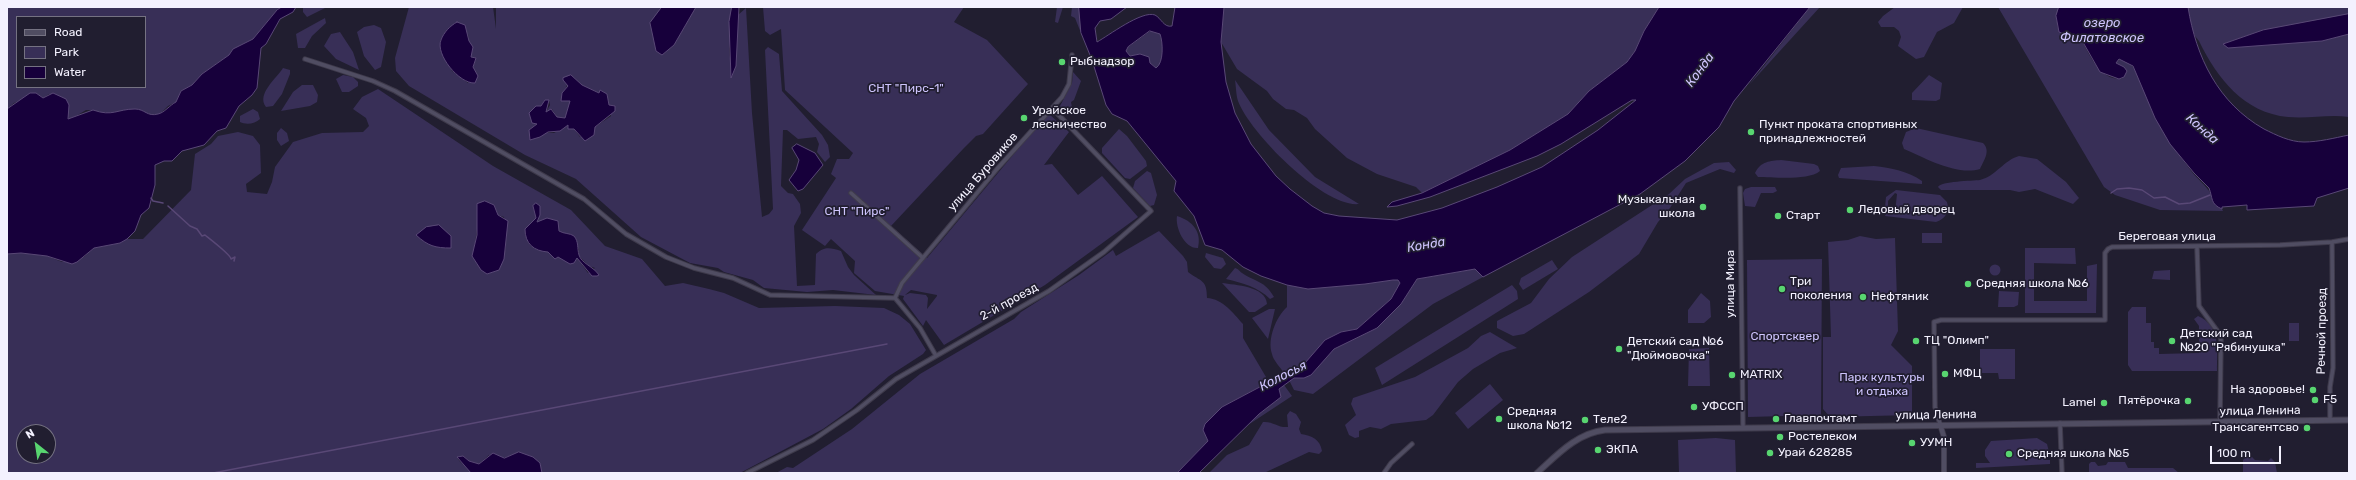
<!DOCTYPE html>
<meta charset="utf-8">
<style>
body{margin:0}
#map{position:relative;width:2356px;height:480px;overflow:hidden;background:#211e30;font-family:Rubik,sans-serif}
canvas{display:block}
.frame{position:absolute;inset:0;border:8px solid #f3f1fe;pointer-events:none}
.legend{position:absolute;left:16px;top:16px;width:130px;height:72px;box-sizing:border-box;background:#211e30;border:1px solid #757282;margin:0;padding:5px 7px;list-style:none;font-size:12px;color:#f3f1fe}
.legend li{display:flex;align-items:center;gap:8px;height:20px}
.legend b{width:20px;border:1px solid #757282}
.north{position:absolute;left:16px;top:424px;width:40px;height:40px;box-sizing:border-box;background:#211e30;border:1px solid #757282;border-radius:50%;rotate:330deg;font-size:11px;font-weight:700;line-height:16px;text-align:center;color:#f3f1fe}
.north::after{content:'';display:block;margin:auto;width:14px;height:18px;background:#58d570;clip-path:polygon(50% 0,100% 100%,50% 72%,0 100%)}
.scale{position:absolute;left:2210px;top:446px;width:71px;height:18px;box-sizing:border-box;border:2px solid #f3f1fe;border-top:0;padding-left:5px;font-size:12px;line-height:14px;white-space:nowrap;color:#f3f1fe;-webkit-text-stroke:3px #211e30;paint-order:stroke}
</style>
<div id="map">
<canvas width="2356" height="480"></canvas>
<div class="frame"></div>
<ul class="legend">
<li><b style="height:5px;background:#504d62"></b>Road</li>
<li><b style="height:11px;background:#382f57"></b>Park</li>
<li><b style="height:11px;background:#17003b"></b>Water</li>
</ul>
<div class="north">N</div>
<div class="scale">100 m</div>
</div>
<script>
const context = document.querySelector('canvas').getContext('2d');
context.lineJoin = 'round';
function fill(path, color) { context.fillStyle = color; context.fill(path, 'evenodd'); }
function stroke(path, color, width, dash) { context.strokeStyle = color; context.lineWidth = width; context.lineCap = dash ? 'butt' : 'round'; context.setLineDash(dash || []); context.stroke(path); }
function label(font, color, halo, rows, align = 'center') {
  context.font = font + ' Rubik,sans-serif'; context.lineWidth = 3.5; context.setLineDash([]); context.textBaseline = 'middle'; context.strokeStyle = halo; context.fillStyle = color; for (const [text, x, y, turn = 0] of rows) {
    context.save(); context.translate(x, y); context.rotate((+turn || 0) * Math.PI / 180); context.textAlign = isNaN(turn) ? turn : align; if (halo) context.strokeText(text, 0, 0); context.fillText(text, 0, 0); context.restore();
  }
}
fill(new Path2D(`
 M7 7H282L277 10 253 39 234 49 229 55 202 74 192 85 181 91 176 102 168 106 160 114 148 115 136 109 105 114 93 110H86L71 119 67 117 69 110 49 94 43 98 36 93 14 103 7 109ZM17 17H145V87H17Z
 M303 7H327L307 17 303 12Z
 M409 7H493L496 29V7H662L650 23 662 55 674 45 696 7H732L729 22 731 35 729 49 732 76 736 66 738 15 746 8 752 113 762 217 769 214 773 209 765 50 768 47 779 54 782 91 822 135 828 145 830 157 825 162 817 152 819 144 816 137 798 139 787 130H783L781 186 788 193 793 194 800 204 801 213 794 226 797 286 815 285 816 254C825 246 830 248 841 251L848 267 854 275 876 295 833 290 807 292 764 288 753 280 724 272 718 268 690 263 641 237 576 179 525 155 409 86 396 71 395 58ZM445 34H468L471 57 476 58 468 83 452 71 440 41ZM571 75 582 85 599 93 600 90 607 94 611 116 595 127 594 135 580 137 574 129H568V125L554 133H545L540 137 529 130 538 123 549 100 550 105 546 112 552 109 557 117 565 118 571 101 561 100Z
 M763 7H964L954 22 987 40 1028 84 983 134 976 136 964 148 891 226 927 258 1048 113 1069 132 1044 165 1052 164 1078 195 1102 176 1138 217 1045 285 944 345 926 320 923 326 903 299 904 296 875 291 854 273 855 261 831 239 825 246 802 230 836 178 831 174 837 159H849L853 153 785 90 781 29 770 35 765 31ZM911 290 937 295V296L927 309 928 298 926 295 910 293 905 295Z
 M1057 7H1063L1058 23 1055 22Z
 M1072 7H1079L1081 33 1075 18 1071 16Z
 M1224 7H1659L1644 31 1635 51 1627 62 1589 91 1568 114 1510 150 1422 193 1416 187 1377 174 1347 158 1315 129 1307 118 1294 110 1286 109 1273 99 1267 91 1237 69 1221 42Z
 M1810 7H1820L1749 85Z
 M1895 7H1963L1954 23 1937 32 1924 57 1916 59 1898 46 1901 37 1899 31 1894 27H1881L1878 22 1883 16Z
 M1998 7H2059L2056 16 2058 28 2069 36 2080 37C2090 55 2098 79 2121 79L2124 77 2121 65H2118L2116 61 2123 59C2143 69 2146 101 2156 119 2166 138 2179 155 2192 172 2205 187 2209 187 2217 206L2222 209 2223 211 2160 210 2115 195 2104 187Z
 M2188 7H2349V14L2263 30 2223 44 2322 41 2349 34V117C2329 114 2309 119 2288 117 2244 113 2217 78 2199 41 2196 37 2192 33 2191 28 2189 22 2189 14 2188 7Z
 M325 18 326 23 312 36 305 48H298L296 34Z
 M374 25 381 28 386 42 381 67 375 70 364 56 357 32 364 27Z
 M1150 31 1160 34C1163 42 1165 63 1156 68L1140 54 1130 56 1126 51 1128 47Z
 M340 32 353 52 359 70 336 59 324 46 331 34Z
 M283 68 290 70V74L282 94 273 106 266 107C256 94 277 78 283 68Z
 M1073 72 1081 81 1074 100 1071 102 1073 113 1065 114 1060 106 1072 83Z
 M343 75 353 77 358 82V86L349 92H342L336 79Z
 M1929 75 1942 83 1940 99 1936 101 1912 100V93Z
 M1235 80 1269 130 1315 177 1359 204C1324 208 1250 133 1238 101 1236 95 1236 86 1235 80Z
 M302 85H313L318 95 317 102 310 106 281 111 293 92Z
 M378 89 493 166 571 210 605 246 642 259 665 286 683 283 709 289 724 293 759 308 835 306 884 308 899 315 910 324 926 350 923 354 889 376 851 409 823 429 740 473H542L540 463 519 452 504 458 489 455 479 464 469 461 463 456 457 457C460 464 467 466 471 473H7V254L21 253 47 256 62 262 84 257 94 248 120 243 127 239H143L191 190 195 154 211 144 218 136 238 132 253 136 260 145 261 173 246 184 247 192 267 194 272 182 275 167 293 142 322 133 363 132 369 126 366 118 353 109 362 97ZM494 205 498 215 504 217C508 235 507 253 499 270H481L473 257 478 222ZM533 206 540 215 536 222 543 221 563 233 579 249V256L589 266 595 268 588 273 577 258 558 257 555 259 548 252C534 251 525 244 525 229L536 218ZM24 432H48V456H24Z
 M253 109 258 112 260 119C255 124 246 125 240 122V116Z
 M281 128 287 133 289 141 281 146 277 140V133Z
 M1916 128 1983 143C1991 151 1984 160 1980 169 1957 176 1925 158 1904 149L1902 143 1906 132Z
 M1119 129 1127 136 1146 161 1147 166 1130 179 1125 178 1102 153V148Z
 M2019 156 2037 159 2066 182 2079 198 2073 204 2035 189 2019 192 2010 190H1941L1938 187C1941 181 1972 181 1980 180 1996 176 2004 160 2019 156Z
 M1781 160 1814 164 1818 166 1820 171C1808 181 1773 177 1758 177L1755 173C1761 161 1770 161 1781 160Z
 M1729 162 1736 170 1734 173 1720 169 1686 183 1670 208 1658 222 1639 254 1589 292 1524 334 1513 336 1497 328V321L1531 303 1549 279 1572 257 1669 194 1685 179 1714 163Z
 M1874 166C1891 168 1908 171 1922 181V184L1839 178 1838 175 1841 168Z
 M1147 171 1151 173 1157 195 1154 205 1150 206 1133 188 1135 181Z
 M1751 187H1775L1777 191 1773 193H1761L1755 207 1745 206 1743 193 1745 189Z
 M1896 190 1940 195 1947 202C1950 212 1945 219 1936 222L1885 216 1886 214H1890L1885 207 1886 197ZM1895 193 1897 194 1895 213 1888 206V201Z
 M1177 216C1193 221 1202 232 1198 248 1185 249 1175 228 1177 216Z
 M1159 231 1183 256 1187 262 1188 272C1201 282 1207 279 1207 298 1223 299 1233 313 1243 324V338L1266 377 1263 385 1222 407 1203 430 1208 441 1177 473H776L787 467 793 468 852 429 920 374 1014 319 1021 312 1079 275 1113 250 1116 256Z
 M1922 233H1942V243H1922Z
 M1860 236 1876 239 1895 238 1898 331 1891 345 1912 366V415L1830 417 1823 409V337H1831L1828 242 1848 240Z
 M2025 248H2075L2076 264 2034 263V301H2087V266L2097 264 2096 313H2025Z
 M1206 253 1223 258 1226 264 1221 269 1214 268 1205 257Z
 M1822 259 1821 415 1748 417 1747 260Z
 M1552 260 1558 269 1523 290 1519 284 1521 278Z
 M1989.5 270a5.5 5.5 0 1 1 11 0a5.5 5.5 0 1 1-11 0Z
 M1235 268C1239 269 1239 271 1242 273 1257 283 1264 280 1274 297L1270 299C1258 287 1243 283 1226 279Z
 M1475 269 1483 277 1433 304 1313 394 1294 390 1289 380 1294 378H1304L1334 349 1377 328 1401 304 1417 279Z
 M2170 270V280L2152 279 2154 271Z
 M1393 280H1398L1400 283 1391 299 1357 329 1341 332 1305 363 1284 373C1280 367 1273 360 1272 354 1267 339 1276 317 1287 307V285C1323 291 1357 283 1393 280Z
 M1222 283C1235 285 1266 286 1267 304L1255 312H1249Z
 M1512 285 1517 291 1518 299 1382 385 1375 368Z
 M1999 291 2019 292 2018 305 2014 307H1998Z
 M1701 293 1710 301 1711 317 1704 323H1688V310Z
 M2132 307H2146V323H2151V342H2154V348H2159V354L2199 353V326L2194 319 2198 316C2221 326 2217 350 2217 371H2132L2128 365V312Z
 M1269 309H1275L1268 339 1252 318Z
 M2289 323H2299V341H2289Z
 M1490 332 1517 348 1500 353 1473 369 1458 382 1433 415 1426 420 1391 424 1381 429 1370 427 1359 431V437L1355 438 1349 435 1345 425 1356 415 1351 404 1353 398 1415 377 1468 348 1481 336Z
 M1709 348 1710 386H1688L1689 349Z
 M1980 349H2015V379H1999L1998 373H1980Z
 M1490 384 1503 400 1468 429 1455 413Z
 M1284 385 1292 396 1248 425 1280 393 1279 389Z
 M1290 411 1296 414 1301 422 1299 429 1301 434C1312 436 1320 439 1322 451L1319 454 1309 452 1264 473H1209L1227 455 1249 445 1263 422C1273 421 1278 428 1288 427L1287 415Z
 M1716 438 1735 440 1736 473H1679L1678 440Z
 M2037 438 2047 444 2049 452 2044 460H2050V464L1976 468V463H1990L1985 456V450L1991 441Z
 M2246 457H2252L2255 460 2268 461 2271 458 2275 462 2277 473H2243V460Z
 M2091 462H2095L2098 466 2106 465 2108 462H2125L2128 468H2173L2179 473H2089V464Z`), '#382f57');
const water = new Path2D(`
 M282 7H296L293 12 280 19 266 44 261 48 257 88 252 95 239 106 226 128 217 131 204 145 182 151 172 161H164L155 165V185L149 208 141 215 135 231 127 239 120 243 94 248 77 262 72 264 47 256 21 253 7 254V109L30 93H36L43 98 53 93 66 99 69 105 68 119 93 110C113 117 117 109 135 109 145 109 147 117 158 114 164 113 170 105 176 102L181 91 192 85 202 74 229 55 233 49 253 39 277 10Z
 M662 7H696L674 45 662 55 656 51 650 23Z
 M732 7H739L736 66 731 78 729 22Z
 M1079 7H1127L1111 19 1100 21 1095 28 1097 42C1108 36 1142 10 1155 15 1161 18 1164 28 1172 26L1175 7H1224L1221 42 1226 82 1235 113 1251 144 1276 176 1290 189 1312 206 1324 213 1339 216 1397 220 1442 208 1497 187 1542 167 1598 130 1636 100H1632L1561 144 1537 156 1430 197 1397 206 1387 207 1392 202 1422 193 1510 150 1568 114 1589 91 1627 62 1635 51 1644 31 1659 7H1810L1734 101 1719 127 1685 161 1640 194 1483 277 1475 269 1417 279 1401 304 1377 328 1334 349 1311 375 1304 378H1294L1279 389 1281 397 1259 414 1199 473H1177L1208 441 1203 430 1205 424 1222 407 1305 363 1325 340 1341 332 1357 329 1391 299 1400 283 1398 280H1393L1365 284 1308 289 1287 285 1261 276 1243 267 1222 250 1205 245 1194 216 1174 191 1176 181 1127 121 1112 114 1106 105 1092 60 1081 33ZM1150 31 1160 34C1163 42 1164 63 1156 68L1150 63 1149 57 1140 54 1130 56 1126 51 1128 47Z
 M2059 7H2188C2196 57 2218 103 2264 129 2276 135 2290 142 2304 142 2319 142 2334 138 2349 135V188L2317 198 2314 206 2247 210V205L2222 207V209C2210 204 2213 198 2209 188L2194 173 2170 144 2155 118 2133 66 2119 59 2116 63 2124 67 2127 71 2124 77 2119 79 2100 72 2080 37 2069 36 2059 32 2056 16Z
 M2349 14V34L2322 41 2228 48 2223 44 2263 30Z
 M457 22 465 25 469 41 473 47 471 57 476 58 473 67 478 76 475 83C459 84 435 54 441 40 444 32 450 26 457 22Z
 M571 75 582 85 599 93 600 90 607 94 609 105 615 106V111L595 127 594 135 585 141 574 129H568V125L560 131 548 132 540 137 530 140 529 130 537 124 532 123 529 113 536 106H541L545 100H549L546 112 551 109 557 117 565 118 570 101H561L562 93 568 86 563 80V78Z
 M797 144 815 153 823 165 803 189 798 191 789 180 796 170 799 160 792 148Z
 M485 201 494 205 498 215 508 221 504 259 499 270 487 274 481 270 472 256 477 235V204Z
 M536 203 540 206V215L537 222 547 218 558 221 559 231C564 234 570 233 574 236 579 242 577 248 579 255 581 263 594 267 599 275L597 276H592L577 258 574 263 570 264 558 257 555 259 548 252C534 251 525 244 525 229L536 218 533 206Z
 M439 225 451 236V248C435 248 428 246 416 235L426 227Z
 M519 452 533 457 540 463 542 473H471L457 457 463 456 469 461 479 464 493 453 504 458Z`);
fill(water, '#17003b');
stroke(water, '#594876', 1);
stroke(new Path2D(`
 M2111 193 2117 189 2129 188 2142 190 2154 198 2165 197 2179 204 2190 203 2210 195
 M151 198 153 201 163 203
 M168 206 190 226 197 229 202 236 205 235C210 239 231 255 231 259L235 257 234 261
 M213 473 887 344`), '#594876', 1.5);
const minor = new Path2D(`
 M305 59 373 81 395 91 584 199 626 234 666 257 694 268 733 278 770 295 895 298
 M1740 188 1743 428
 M851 193 923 258
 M2197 248 2199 306 2221 336 2220 421
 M895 298 902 283 997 169 1062 97 1069 84 1072 55
 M895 298 920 328 935 354
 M2330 420V387L2333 368 2332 242
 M2060 423 2062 473
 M1940 424 1935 407 1934 322 1941 320H2105V253L2108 249 2112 247 2280 245 2332 242 2349 239
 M747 473 813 440 857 410 896 379 1049 291 1104 252 1151 211 1052 108
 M1384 473 1391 463 1412 444`);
const tertiary = new Path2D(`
 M1940 424 1944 437V473`);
const secondary = new Path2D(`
 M1537 473C1557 455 1577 433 1605 430L2349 420`);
stroke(minor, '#3e3a4b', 5.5);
stroke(tertiary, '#3e3a4b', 6);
stroke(secondary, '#3e3a4b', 7);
stroke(minor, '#504d62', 3.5);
stroke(tertiary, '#504d62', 4.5);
stroke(secondary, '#504d62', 5);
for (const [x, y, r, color] of [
 [1062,62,4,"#58d570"],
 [1024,118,4,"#58d570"],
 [1751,132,4,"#58d570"],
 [1703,207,4,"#58d570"],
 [1850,210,4,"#58d570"],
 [1778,216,4,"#58d570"],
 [1968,284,4,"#58d570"],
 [1782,289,4,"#58d570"],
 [1863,297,4,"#58d570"],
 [1916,341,4,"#58d570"],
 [2172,341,4,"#58d570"],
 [1619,349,4,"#58d570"],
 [1945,374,4,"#58d570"],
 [1732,375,4,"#58d570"],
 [2313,390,4,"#58d570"],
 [2315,400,4,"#58d570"],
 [2188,401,4,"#58d570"],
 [2104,403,4,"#58d570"],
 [1694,407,4,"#58d570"],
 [1499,419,4,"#58d570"],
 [1776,419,4,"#58d570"],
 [1585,420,4,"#58d570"],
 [2307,428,4,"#58d570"],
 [1780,437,4,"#58d570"],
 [1912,443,4,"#58d570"],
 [1598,450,4,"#58d570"],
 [1770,453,4,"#58d570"],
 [2009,454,4,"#58d570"]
]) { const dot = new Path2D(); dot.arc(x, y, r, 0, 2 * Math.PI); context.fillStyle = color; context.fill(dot); stroke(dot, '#211e30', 1.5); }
label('12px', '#f3f1fe', '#211e30', [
 ["Рыбнадзор",1070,62],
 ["Урайское",1032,111],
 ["лесничество",1032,125],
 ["Пункт проката спортивных",1759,125],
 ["принадлежностей",1759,139],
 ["Музыкальная",1695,200,"right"],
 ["школа",1695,214,"right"],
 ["Ледовый дворец",1858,210],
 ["Старт",1786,216],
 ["Три",1790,282],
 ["поколения",1790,296],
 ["Средняя школа №6",1976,284],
 ["Нефтяник",1871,297],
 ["Детский сад",2180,334],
 ["№20 \"Рябинушка\"",2180,348],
 ["ТЦ \"Олимп\"",1924,341],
 ["Детский сад №6",1627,342],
 ["\"Дюймовочка\"",1627,356],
 ["МФЦ",1953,374],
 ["MATRIX",1740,375],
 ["На здоровье!",2305,390,"right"],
 ["F5",2323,400],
 ["Пятёрочка",2180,401,"right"],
 ["Lamel",2096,403,"right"],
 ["УФССП",1702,407],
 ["Средняя",1507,412],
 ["школа №12",1507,426],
 ["Главпочтамт",1784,419],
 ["Теле2",1593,420],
 ["Трансагентсво",2299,428,"right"],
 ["Ростелеком",1788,437],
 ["УУМН",1920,443],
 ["ЭКПА",1606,450],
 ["Урай 628285",1778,453],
 ["Средняя школа №5",2017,454]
], 'left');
label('12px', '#cec4fd', '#211e30', [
 ["СНТ \"Пирс-1\"",906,89],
 ["СНТ \"Пирс\"",857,212],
 ["Спортсквер",1785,337],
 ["Парк культуры",1882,378],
 ["и отдыха",1882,392]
]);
label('12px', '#f3f1fe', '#211e30', [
 ["улица Буровиков",983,172,-49],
 ["Береговая улица",2167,237],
 ["улица Мира",1731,284,-90],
 ["2-й проезд",1009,302,-29],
 ["Речной проезд",2322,331,-89],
 ["улица Ленина",2260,411,-1],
 ["улица Ленина",1936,415,-1]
]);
label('italic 13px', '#cfc5fe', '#211e30', [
 ["озеро",2102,23],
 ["Филатовское",2102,38],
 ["Конда",1700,70,-54],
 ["Конда",2202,129,42],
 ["Конда",1426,245,-10],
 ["Колосья",1283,376,-27]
]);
</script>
